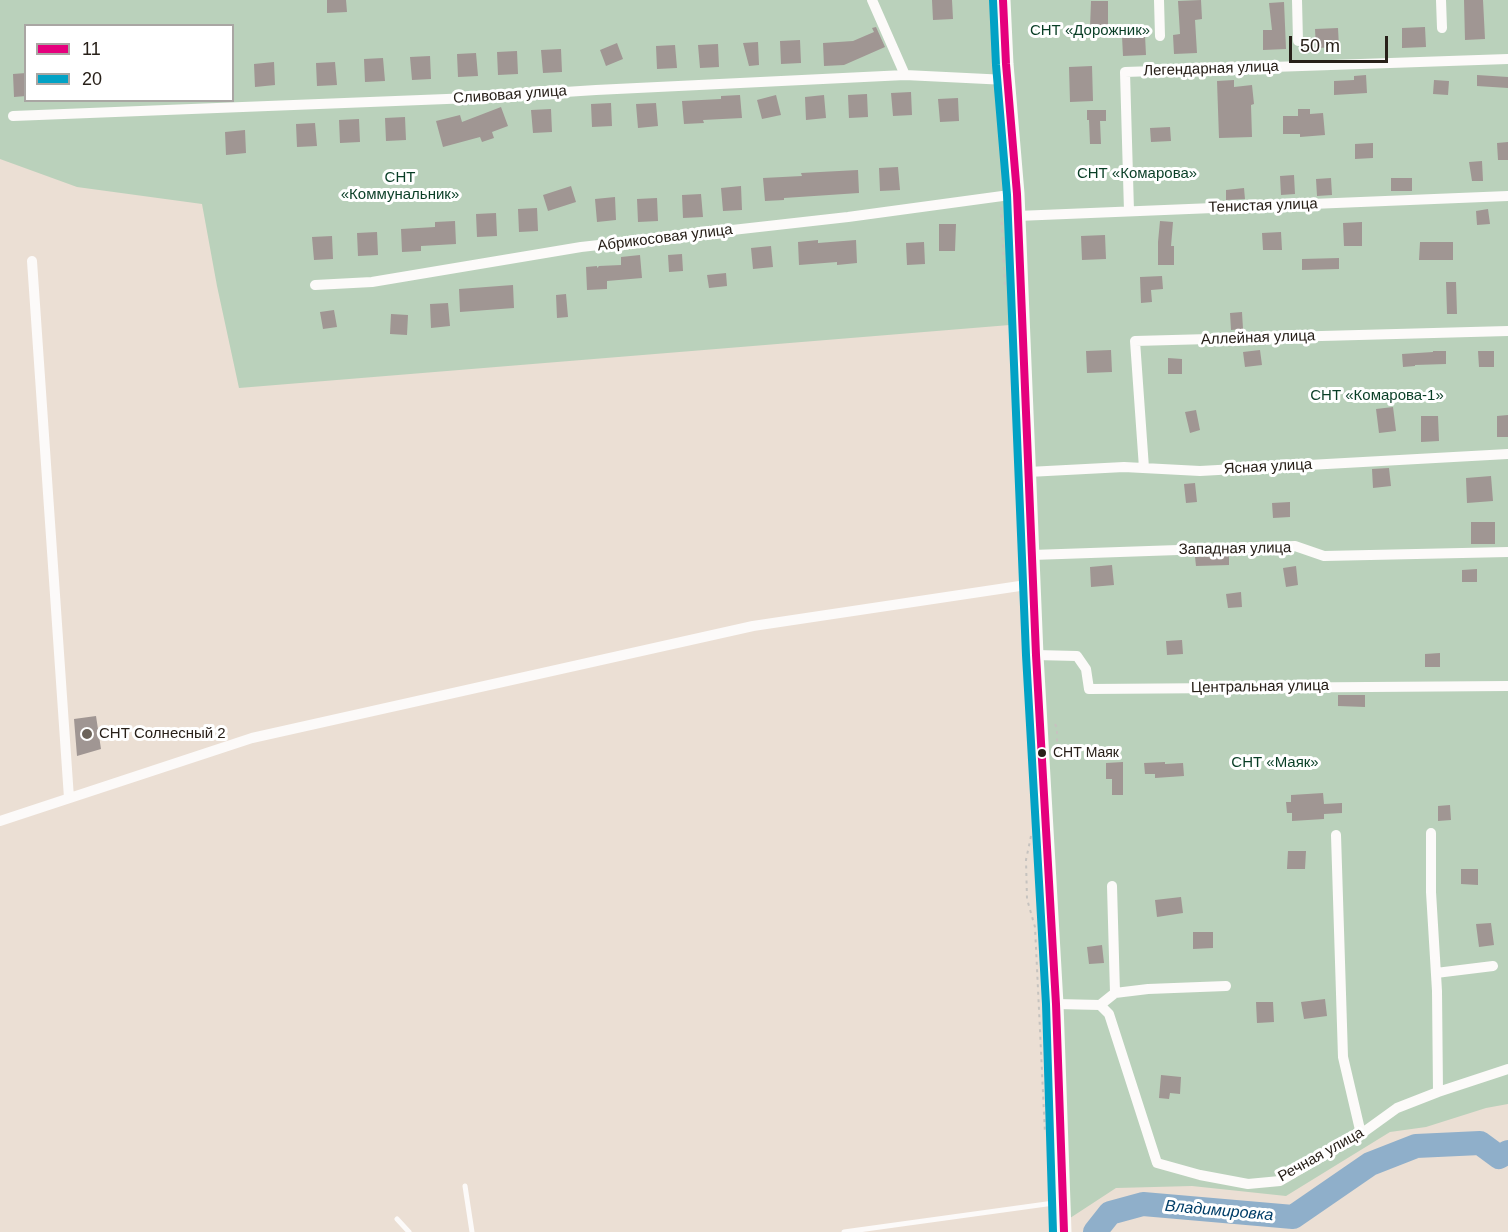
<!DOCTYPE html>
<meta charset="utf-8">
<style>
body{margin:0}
#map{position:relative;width:1508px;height:1232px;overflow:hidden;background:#ebdfd4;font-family:Arial,sans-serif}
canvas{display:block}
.legend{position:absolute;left:24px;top:24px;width:210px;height:78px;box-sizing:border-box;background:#fff;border:2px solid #a9a6a3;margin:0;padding:8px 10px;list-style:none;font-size:18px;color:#282019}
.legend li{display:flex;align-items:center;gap:12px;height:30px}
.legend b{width:30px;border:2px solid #a9a6a3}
.scale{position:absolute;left:1289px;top:36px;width:99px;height:27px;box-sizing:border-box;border:3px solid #282019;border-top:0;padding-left:8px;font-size:18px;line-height:21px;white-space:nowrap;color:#282019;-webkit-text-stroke:4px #fff;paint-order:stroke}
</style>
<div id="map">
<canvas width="1508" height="1232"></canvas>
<ul class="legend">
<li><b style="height:8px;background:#e5007d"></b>11</li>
<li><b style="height:8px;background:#02a2c5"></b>20</li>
</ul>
<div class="scale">50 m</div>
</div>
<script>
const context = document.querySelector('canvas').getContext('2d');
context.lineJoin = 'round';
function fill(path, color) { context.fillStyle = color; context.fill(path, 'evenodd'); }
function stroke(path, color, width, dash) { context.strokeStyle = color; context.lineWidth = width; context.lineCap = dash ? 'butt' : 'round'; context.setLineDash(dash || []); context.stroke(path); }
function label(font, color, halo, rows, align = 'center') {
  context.font = font + ' Arial,sans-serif'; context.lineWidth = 6; context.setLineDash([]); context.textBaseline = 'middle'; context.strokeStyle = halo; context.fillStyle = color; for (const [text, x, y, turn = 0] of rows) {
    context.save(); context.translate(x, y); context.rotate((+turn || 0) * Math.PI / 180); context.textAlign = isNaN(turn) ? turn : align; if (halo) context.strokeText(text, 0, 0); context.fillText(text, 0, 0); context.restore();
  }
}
fill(new Path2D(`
 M0 0H1508V1104L1486 1108 1426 1127 1390 1132 1286 1196 1192 1186 1116 1188 1064 1222 1022 324 239 388 217 286 202 204 77 187 0 159ZM26 26H232V100H26Z`), '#bad1bb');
stroke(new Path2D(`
 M1095 1232 1110 1213 1143 1204 1293 1217 1370 1164 1416 1146 1480 1143 1499 1157 1508 1152`), '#8fafca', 24);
fill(new Path2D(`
 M327 0H346L347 12 327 13Z
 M932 0H952L953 19 933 20Z
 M1201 0 1202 19 1195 20 1197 53 1174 54 1173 35 1180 34 1178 1Z
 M1464 0H1483L1485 39 1465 40Z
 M1091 1H1108V28H1090Z
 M1284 2 1286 49 1263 50V30H1272L1269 3Z
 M876 27 885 47 844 65 824 66 823 43 853 41 874 32 872 28Z
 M1425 27 1426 47 1402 48V28Z
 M1338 28 1339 47 1316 48 1315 29Z
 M1145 35 1146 55 1123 56 1122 36Z
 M800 40 801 63 781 64 780 41Z
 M758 42 759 65 749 66 743 43Z
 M617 43 623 59 606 66 600 50Z
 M718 44 719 67 700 68 698 45Z
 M675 45 677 68 657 69 656 46Z
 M561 49 562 72 543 73 541 50Z
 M517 51 518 74 498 75 497 52Z
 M476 53 478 76 458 77 457 54Z
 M430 56 431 79 412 80 410 57Z
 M383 58 385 81 365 82 364 59Z
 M274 62 275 85 255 87 254 64Z
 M335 62 337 85 317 86 316 63Z
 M1092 66 1093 101 1070 102 1069 67Z
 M26 73V96L14 97 13 74Z
 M1366 75 1367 93 1334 95V81L1354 80V76Z
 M1477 75 1508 77V88L1477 86Z
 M1234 80V87L1252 85 1254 104 1251 105 1252 137 1219 138 1217 81Z
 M1434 80 1449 81 1448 95 1433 94Z
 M911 92 912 115 893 116 891 93Z
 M867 94 868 117 849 118 848 95Z
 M740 95 742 118 703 120 704 123 684 124 682 101 721 99V96Z
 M776 95 781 115 762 119 757 100Z
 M824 95 826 118 806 120 805 97Z
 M958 98 959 121 940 122 938 99Z
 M611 103 612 126 592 127 591 104Z
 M656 103 658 126 638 128 636 104Z
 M501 107 508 126 492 132 494 138 482 142 480 137 443 147 436 121 460 115 462 122Z
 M551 109 552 132 533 133 531 110Z
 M1298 109H1310V114L1323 113 1325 135 1300 137V134H1283V116H1298Z
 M1087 110H1106V121H1100L1101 144H1090L1089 120H1087Z
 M405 117 406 140 386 141 385 118Z
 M359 119 360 142 340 143 339 120Z
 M315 123 317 146 297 147 296 124Z
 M1170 127 1171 141 1151 142 1150 128Z
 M245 130 246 153 226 155 225 132Z
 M1508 142V160H1498L1497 143Z
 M1373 143V158L1355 159V144Z
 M1482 161 1483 181H1472L1469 162Z
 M898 167 900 190 880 191 879 168Z
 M858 170 859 193 784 198V200L765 201 763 178 802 176 801 173Z
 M1294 175 1295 194 1281 195 1280 176Z
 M1331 178 1332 195 1317 196 1316 179Z
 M1391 178H1412V191H1391Z
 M571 186 576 202 548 211 543 195Z
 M741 186 742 210 723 211 721 188Z
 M1244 188 1245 199 1226 200V190Z
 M701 194 703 217 683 218 682 195Z
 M615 197 616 220 597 222 595 199Z
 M657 198 658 221 638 222 637 199Z
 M537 208 538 231 519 232 518 209Z
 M1488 209 1490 224 1477 225 1476 211Z
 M496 213 497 236 477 237 476 214Z
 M455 221 456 244 421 246V251L402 252 401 229 435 227V222Z
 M1160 221 1173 222 1171 246H1174V265H1158V242Z
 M1362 222V246H1344L1343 223Z
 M939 224H956L955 251H939Z
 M377 232 378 255 358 256 357 233Z
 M1281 232 1282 250H1263L1262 233Z
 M1105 235 1106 259 1082 260 1081 236Z
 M332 236 333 259 314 260 312 237Z
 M818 240V243L856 240 857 263 837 265V262L799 265 798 242Z
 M924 242 925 264 907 265 906 243Z
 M1420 242H1453V260H1419Z
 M771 246 773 267 753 269 751 248Z
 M682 254 683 271 669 272 668 255Z
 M640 255 642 278 607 281V289L587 290 586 267 597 266V268L599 266 621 265V257Z
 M1339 258V269L1302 270V259Z
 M726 273 727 286 709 288 707 275Z
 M1162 276 1163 289 1151 290 1152 302 1141 303 1140 277Z
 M1446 282H1456L1457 314H1447Z
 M513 285 514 308 460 312 459 289Z
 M566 294 568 317 557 318 556 295Z
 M448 303 450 326 431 328 430 304Z
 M334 310 337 327 323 329 320 312Z
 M1242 312 1243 329 1231 330 1230 313Z
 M391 314 408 315 407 335 390 334Z
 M1111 350 1112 372 1087 373 1086 351Z
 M1260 350 1262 365 1245 367 1243 352Z
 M1433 351H1446V364L1415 365V366L1403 367 1402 354 1433 352Z
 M1478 351H1494V367H1479Z
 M1168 358 1182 359V374H1168Z
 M1393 407 1396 431 1379 433 1376 409Z
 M1196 410 1200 430 1190 433 1185 412Z
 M1508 415V437H1497V416Z
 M1421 416H1438L1439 441 1421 442Z
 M1389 468 1391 486 1373 488 1372 469Z
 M1491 476 1493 501 1467 503 1466 478Z
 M1195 483 1197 502 1186 503 1184 484Z
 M1290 502V517L1273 518 1272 503Z
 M1471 522H1495V544H1471Z
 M1229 556V565L1196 566 1195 557Z
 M1112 565 1114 585 1091 587 1090 567Z
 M1296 566 1298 585 1286 587 1283 568Z
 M1477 569V582H1462V570Z
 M1241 592 1242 607 1228 608 1226 594Z
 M1182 640 1183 654 1167 655 1166 641Z
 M1440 653V667H1425V654Z
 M1338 695H1365V707L1338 706Z
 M96 716 101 749 77 756 74 719Z
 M1123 762V795H1112V779H1106V763Z
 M1165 762V764L1183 763 1184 776 1155 778V774H1145L1144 763Z
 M1323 793 1324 804 1342 803V813L1324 814V819L1292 821V813H1287L1286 802H1291V795Z
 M1450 805 1451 820 1438 821V806Z
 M1288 851H1306L1305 869H1287Z
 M1461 869H1478V885L1461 884Z
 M1181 897 1183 913 1157 917 1155 900Z
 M1491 923 1494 945 1479 947 1476 924Z
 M1193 932H1213V948L1193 949Z
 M1102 945 1104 963 1089 964 1087 947Z
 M1325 999 1327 1016 1304 1019 1301 1002Z
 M1256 1002H1273L1274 1022 1257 1023Z
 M1161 1075 1181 1077 1180 1094 1170 1093 1169 1099 1159 1098Z`), '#a09693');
stroke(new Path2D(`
 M1001 207 1005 288
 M1055 724 1057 728V760
 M1031 836 1026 860 1027 899 1035 927 1045 1134`), '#c6c3bf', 2, [3, 4.5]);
stroke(new Path2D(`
 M465 1186 472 1232
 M397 1219 409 1232
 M844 1232 1061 1202`), '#fcfaf9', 5);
stroke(new Path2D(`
 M872 0 905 75
 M1159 0 1160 36
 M1297 0 1298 41
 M1441 0 1442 28
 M13 116 472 98 596 90 905 75 1007 80
 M1129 211 1125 72 1508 59
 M1017 216 1508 196
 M32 261 69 798
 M315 285 372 282 581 247 848 217 1017 194
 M1144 468 1135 341 1508 331
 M1028 472 1124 467 1200 471 1508 454
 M1032 555 1295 546 1324 556 1508 552
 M1036 655 1077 656 1086 669 1089 689 1508 686
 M0 821 252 738 753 626 1033 584
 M1431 833V892L1437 991 1438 1092
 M1336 835 1343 1057 1361 1134
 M1112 886 1115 993
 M1436 973 1493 966
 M1056 1004 1100 1005 1109 1014 1157 1163 1200 1175 1248 1184 1280 1181 1361 1134 1397 1108 1438 1092 1508 1069
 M1100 1005 1115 993 1148 989 1226 986`), '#fcfaf9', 10);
stroke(new Path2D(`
 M1003 0 1006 64 1017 194 1036 655 1056 1004 1064 1232`), '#fcfaf9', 15);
stroke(new Path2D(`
 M1003 0 1006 64 1017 194 1036 655 1056 1004 1064 1232`), '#e5007d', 8);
stroke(new Path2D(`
 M993 0 996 65 1007 195 1026 655 1046 1004 1053 1232`), '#02a2c5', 8);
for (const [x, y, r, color] of [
 [87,734,6,"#6c635a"],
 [1042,753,5,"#282019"]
]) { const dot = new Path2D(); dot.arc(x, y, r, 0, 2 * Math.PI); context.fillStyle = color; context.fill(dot); stroke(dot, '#fff', 2); }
label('14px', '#282019', '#fff', [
 ["СНТ Маяк",1053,753]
], 'left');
label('15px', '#093e26', '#fff', [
 ["СНТ «Дорожник»",1090,31],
 ["СНТ «Комарова»",1137,174],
 ["СНТ",400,178],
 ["«Коммунальник»",400,195],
 ["СНТ «Комарова-1»",1377,396],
 ["СНТ «Маяк»",1275,763]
]);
label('15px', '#282019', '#fff', [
 ["Легендарная улица",1211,69,-2],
 ["Сливовая улица",510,95,-4],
 ["Тенистая улица",1263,206,-2],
 ["Абрикосовая улица",665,238,-7],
 ["Аллейная улица",1258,338,-2],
 ["Ясная улица",1268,467,-3],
 ["Западная улица",1235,549,-1],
 ["Центральная улица",1260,687,-1],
 ["Речная улица",1321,1155,-29]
]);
label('15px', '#282019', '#fff', [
 ["СНТ Солнесный 2",99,734]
], 'left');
label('italic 16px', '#003e68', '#fff', [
 ["Владимировка",1219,1211,5]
]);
</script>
